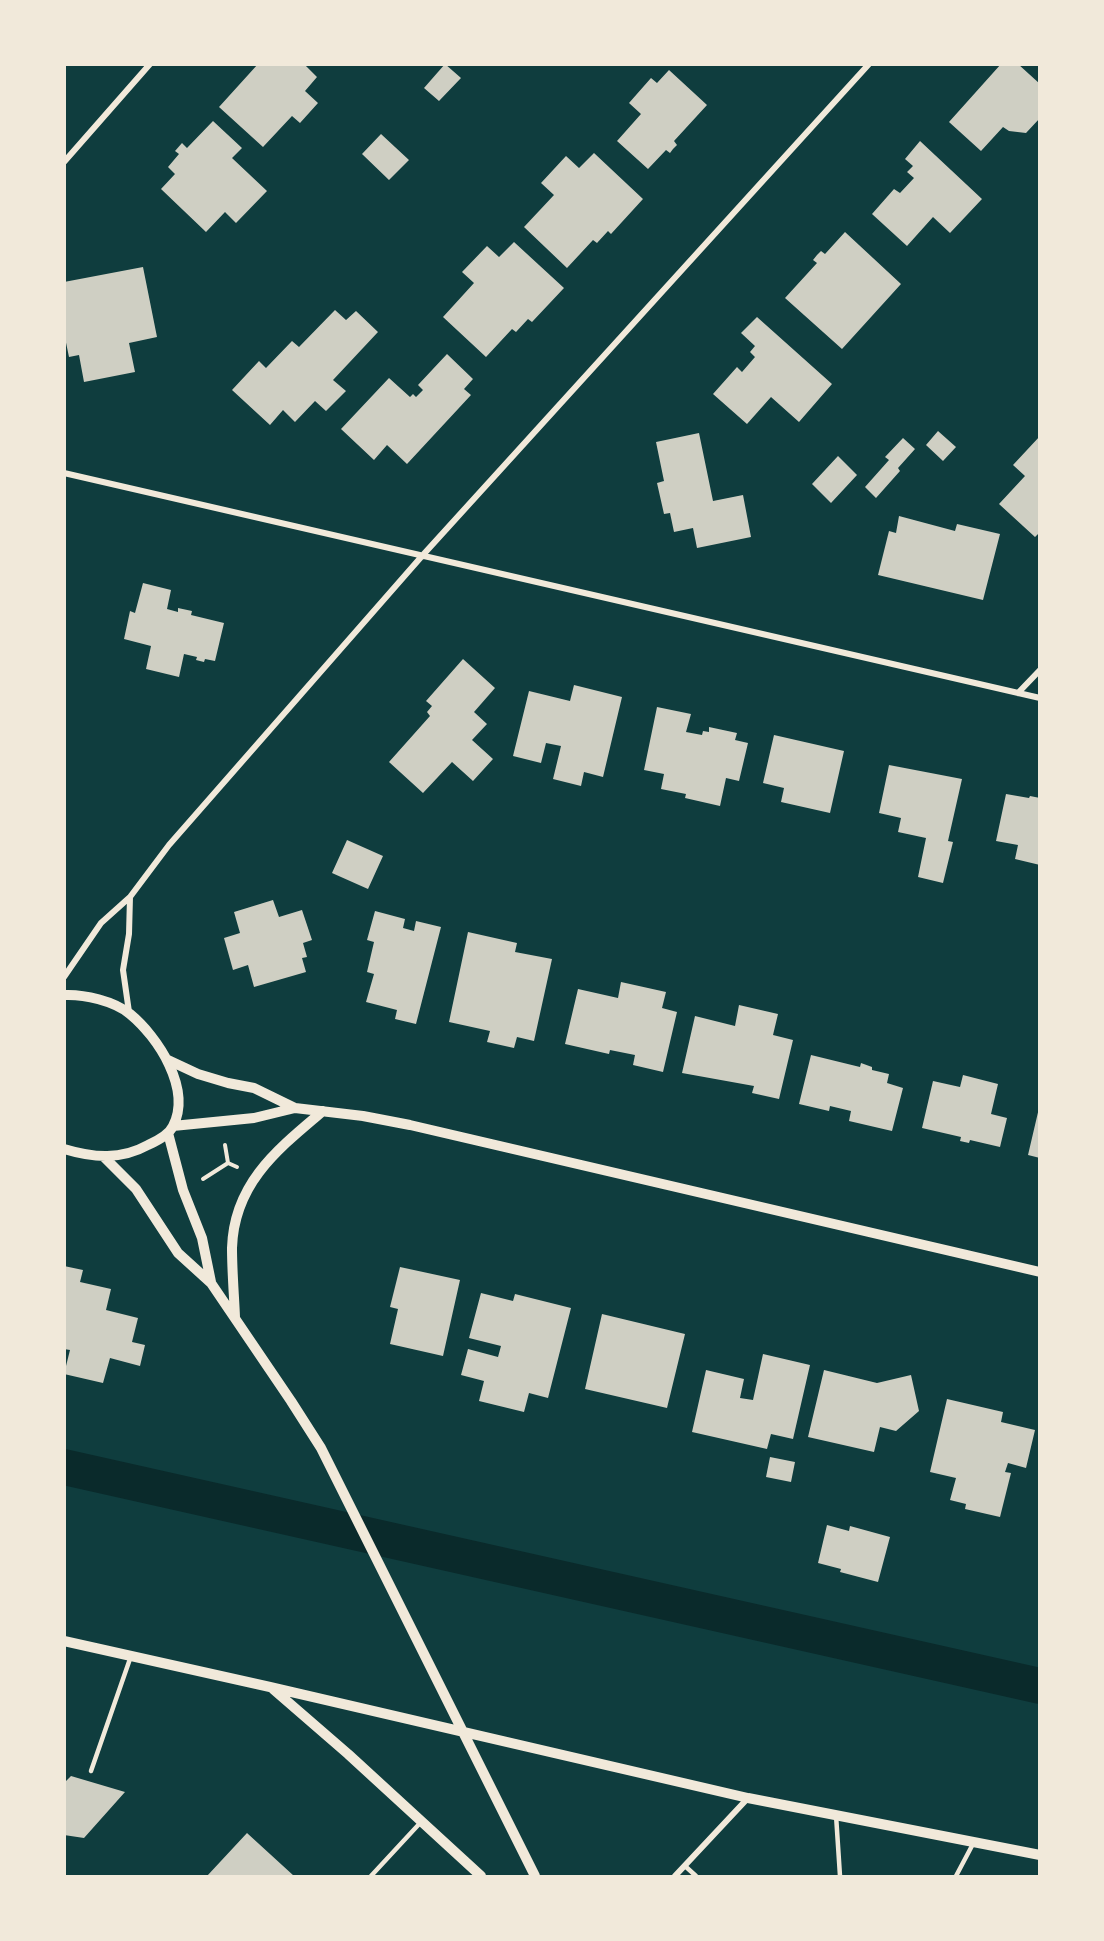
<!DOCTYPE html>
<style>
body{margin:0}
#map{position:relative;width:1104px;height:1941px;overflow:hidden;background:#0f3d3e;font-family:"Nunito Sans",sans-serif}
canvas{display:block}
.frame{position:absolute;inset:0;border:66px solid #f1e9da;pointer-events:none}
</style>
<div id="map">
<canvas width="1104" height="1941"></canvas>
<div class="frame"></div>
</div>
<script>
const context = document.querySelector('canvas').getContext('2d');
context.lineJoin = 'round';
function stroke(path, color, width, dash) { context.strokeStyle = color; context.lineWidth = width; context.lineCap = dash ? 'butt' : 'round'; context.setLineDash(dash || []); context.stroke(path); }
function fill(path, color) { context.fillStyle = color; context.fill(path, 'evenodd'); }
stroke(new Path2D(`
 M64 1467 1040 1686`), '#0a2a2b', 36);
fill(new Path2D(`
 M258 64H304L317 77 305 91 318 103 300 123 292 116 263 147 219 107Z
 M445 64 461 78 439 101 424 88Z
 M1001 64H1018L1040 84V118L1026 133 1009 131 1003 127 981 151 949 122Z
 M669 70 707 105 674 141 677 145 673 149 670 153 666 150 648 169 617 141 641 114 629 103 651 78 657 83Z
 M213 121 242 148 232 158 267 191 236 223 225 212 206 232 161 189 175 174 168 167 179 154 175 151 182 143 187 148Z
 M381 134 409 160 389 180 362 154Z
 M920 141 982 199 950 233 933 217 907 246 872 214 894 189 900 193 914 178 907 172 913 166 905 159Z
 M594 153 643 199 611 234 608 231 597 243 593 240 567 268 524 227 554 195 541 183 566 156 579 168Z
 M845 232 901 284 842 349 785 298 817 263 813 260 817 255 821 251 825 254Z
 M514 242 564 288 532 322 528 319 516 332 512 329 486 357 443 317 474 283 462 272 487 246 499 257Z
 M143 267 157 337 129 343 135 372 84 382 79 355 69 357 64 333V282Z
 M335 310 346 320 356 311 378 332 333 380 346 391 326 411 315 401 295 422 283 410 270 425 232 390 259 361 266 368 292 341 299 347Z
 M757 317 832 384 799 422 771 397 747 424 713 394 737 367 742 372 755 357 750 352 755 346 741 333Z
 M447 354 473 379 464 389 471 395 407 464 387 445 374 460 341 429 389 378 410 397 413 394 416 397 423 390 418 385Z
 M938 431 956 447 943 461 926 445Z
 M699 433 713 501 743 495 751 537 697 548 693 528 674 532 670 513 664 514 657 483 664 481 656 442Z
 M1040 436V532L1035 537 999 504 1025 476 1013 465Z
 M903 438 915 449 898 468 900 471 876 498 865 487 889 460 885 457Z
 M838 456 857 475 831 503 812 484Z
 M899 516 955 531 957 524 1000 534 983 600 878 575 889 531 896 533Z
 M143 583 171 590 167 609 178 612V608L192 611 191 615 224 623 215 661 205 659 204 662 196 660 197 657 184 654 179 677 146 669 151 646 124 639 130 611 135 613Z
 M463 659 495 688 474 712 487 724 472 740 493 759 473 781 452 762 423 793 389 762 430 716 427 712 432 706 426 701Z
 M574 685 622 697 603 777 584 772 581 786 553 779 561 746 546 743 541 763 513 756 529 691 570 701Z
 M657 707 691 714 686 732 702 735 703 731 709 732V727L737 733 735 740 748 743 739 781 726 778 720 806 685 798 686 794 661 789 664 774 644 770Z
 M774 735 844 751 830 813 781 802 784 788 763 783Z
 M889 765 962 779 948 841 953 842 943 883 918 877 926 838 898 832 901 818 879 813Z
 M1006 794 1029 798 1030 796 1040 798V865L1015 859 1018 845 996 841Z
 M347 840 383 856 368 889 332 873Z
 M273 900 279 917 302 910 312 940 303 943 307 957 302 958 306 972 254 987 248 965 233 970 224 938 240 933 234 912Z
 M375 911 405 919 403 928 414 931 416 921 441 927 416 1024 395 1019 397 1010 366 1002 374 974 367 972 374 942 367 940Z
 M468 932 517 943 515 952 552 959 534 1041 517 1037 514 1048 487 1042 490 1031 449 1022Z
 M621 982 666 992 662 1008 677 1012 663 1072 633 1065 635 1055 610 1050 609 1054 565 1044 578 989 618 998Z
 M739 1005 778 1014 773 1035 793 1040 779 1099 752 1093 754 1086 682 1073 695 1016 735 1026Z
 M811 1055 860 1067 861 1063 872 1067V1070L889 1074 887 1083 903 1088 892 1131 849 1121 851 1111 830 1106 829 1111 799 1104Z
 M963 1075 998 1084 991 1114 1007 1118 1000 1147 970 1140 969 1143 960 1141 961 1137 922 1128 933 1081 960 1087Z
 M1039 1108H1040V1158L1028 1155Z
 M64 1266 83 1270 80 1282 111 1289 106 1310 138 1318 132 1342 145 1345 140 1366 110 1358 103 1383 64 1374 70 1350 64 1349Z
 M400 1267 460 1280 443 1356 390 1344 398 1309 390 1307Z
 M481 1293 513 1301 515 1294 571 1308 548 1398 529 1393 524 1412 479 1401 484 1381 461 1375 468 1349 498 1357 501 1346 469 1338Z
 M602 1314 685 1334 667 1408 585 1389Z
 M763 1354 810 1365 793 1439 771 1434 767 1449 692 1432 706 1370 744 1379 740 1398 753 1400Z
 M824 1370 877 1383 911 1375 919 1411 896 1431 880 1427 874 1452 808 1437Z
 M947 1399 1003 1412 1001 1422 1035 1430 1026 1468 1008 1463 1005 1472 1011 1473 1000 1517 965 1509 966 1504 950 1500 956 1478 930 1472Z
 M770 1457 795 1462 791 1482 766 1477Z
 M827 1525 849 1531 850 1526 890 1537 878 1582 840 1572 841 1569 818 1563Z
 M71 1776 125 1792 84 1838 64 1835V1783Z
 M247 1833 294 1876H207Z`), '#cfcfc3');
stroke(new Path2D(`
 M225 1145 228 1163 237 1167
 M203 1179 228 1163`), '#f1e9da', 4);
stroke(new Path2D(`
 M91 1771 131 1656
 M836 1815 840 1876
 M685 1866 696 1876
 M371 1876 421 1822
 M956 1876 974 1842`), '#f1e9da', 4.5);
stroke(new Path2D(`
 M64 162 150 64
 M64 473 1040 698
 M1018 693 1040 670
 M130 897 169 845 422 556 869 64
 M64 977 101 923 130 897 129 934 123 970 129 1012
 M675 1876 748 1798`), '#f1e9da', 6);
stroke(new Path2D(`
 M64 995C84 994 114 1001 130 1014 158 1037 192 1089 173 1126 169 1135 157 1141 148 1145 121 1160 94 1158 64 1149
 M168 1060 198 1074 228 1083 254 1088 295 1108 363 1116 410 1125 1040 1272
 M173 1126 254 1118 295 1108
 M168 1133 183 1190 202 1238 211 1282
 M104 1157 136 1189 178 1253 211 1283 291 1401 321 1448 535 1876
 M235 1317C234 1294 232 1271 232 1248 234 1183 278 1149 323 1111
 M64 1641 270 1687 748 1798 1040 1855
 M273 1689 348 1754 481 1876`), '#f1e9da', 10);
</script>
